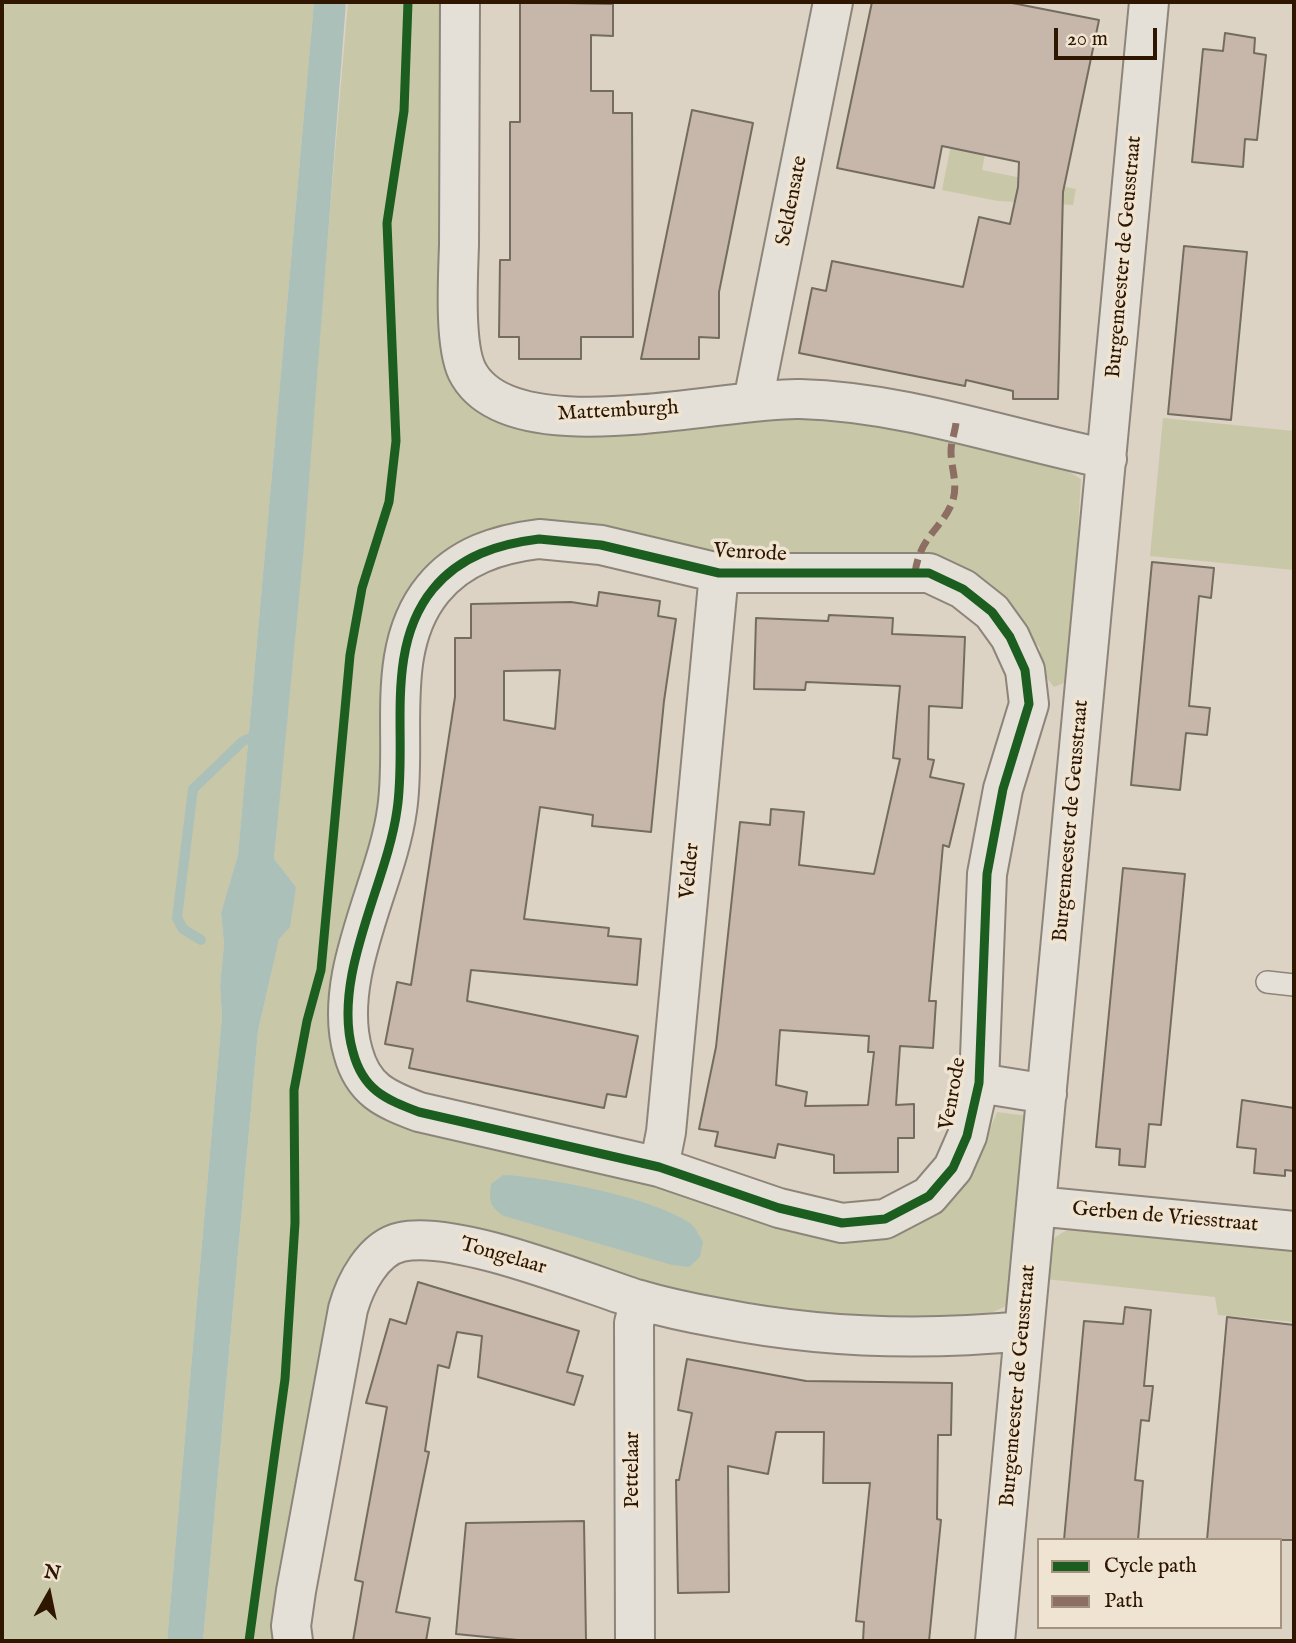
<!DOCTYPE html>
<style>
body{margin:0}
#map{position:relative;width:1296px;height:1643px;overflow:hidden;background:#dcd3c4;font-family:"IM FELL English",serif}
canvas{display:block}
.frame{position:absolute;inset:0;border:4px solid #2e1600;pointer-events:none}
.legend{position:absolute;left:1037px;top:1538px;width:245px;height:91px;box-sizing:border-box;background:#efe4d2;border:2px solid #a2927e;margin:0;padding:9px 12px;list-style:none;font-size:21px;color:#2e1600}
.legend li{display:flex;align-items:center;gap:14px;height:35px}
.legend b{width:35px;border:2px solid #a2927e}
.north{position:absolute;left:14px;top:1559px;width:70px;height:70px;-webkit-text-stroke:5px #efe4d2;paint-order:stroke;rotate:9deg;font-size:19px;font-weight:700;line-height:28px;text-align:center;color:#2e1600}
.north::after{content:'';display:block;margin:auto;width:24px;height:32px;background:#2e1600;clip-path:polygon(50% 0,100% 100%,50% 72%,0 100%)}
.scale{position:absolute;left:1054px;top:28px;width:103px;height:32px;box-sizing:border-box;border:4px solid #2e1600;border-top:0;padding-left:9px;font-size:21px;line-height:24px;white-space:nowrap;color:#2e1600;-webkit-text-stroke:5px #efe4d2;paint-order:stroke}
</style>
<div id="map">
<canvas width="1296" height="1643"></canvas>
<div class="frame"></div>
<ul class="legend">
<li><b style="height:9px;background:#1b5e20"></b>Cycle path</li>
<li><b style="height:9px;background:#8d6e63"></b>Path</li>
</ul>
<div class="north">N</div>
<div class="scale">20 m</div>
</div>
<script>
const context = document.querySelector('canvas').getContext('2d');
context.lineJoin = 'round';
function fill(path, color) { context.fillStyle = color; context.fill(path, 'evenodd'); }
function stroke(path, color, width, dash) { context.strokeStyle = color; context.lineWidth = width; context.lineCap = dash ? 'butt' : 'round'; context.setLineDash(dash || []); context.stroke(path); }
function label(font, color, halo, rows, align = 'center') {
  context.font = font + ' "IM FELL English",serif'; context.lineWidth = 7; context.setLineDash([]); context.textBaseline = 'middle'; context.strokeStyle = halo; context.fillStyle = color; for (const [text, x, y, turn = 0] of rows) {
    context.save(); context.translate(x, y); context.rotate((+turn || 0) * Math.PI / 180); context.textAlign = isNaN(turn) ? turn : align; if (halo) context.strokeText(text, 0, 0); context.fillText(text, 0, 0); context.restore();
  }
}
fill(new Path2D(`
 M5 2H314L238 856 221 913 224 944 220 986 222 1016 167 1641H2V32Z
 M348 2H449L481 407 773 412 877 420 1049 460 1081 479 1069 681 1054 687 1041 671 1040 648 1015 618 978 586 741 565 605 537 429 576 376 845 360 1098 808 1222 933 1209 977 1160 997 1112 1029 1116 1006 1306 966 1325 813 1323 365 1247 280 1641H203L258 1031 279 938 296 887 274 860Z
 M964 81 998 87 982 170 1076 189 1073 205 998 201 942 190Z
 M1163 418 1294 431V570L1150 556Z
 M1073 1226 1294 1248V1322L1218 1315 1215 1297 1045 1279 1048 1242Z`), '#c8c7a7');
fill(new Path2D(`
 M314 2H346L304 546 274 859 296 887 290 927 279 939 258 1031 203 1641H167L222 1016 220 986 224 944 221 913 238 855Z
 M503 1175C547 1177 656 1198 691 1224 696 1228 700 1237 703 1242L700 1257 689 1267 672 1265 504 1216C489 1206 489 1201 491 1184Z`), '#acc0ba');
stroke(new Path2D(`
 M201 940 183 929 177 918 193 789 243 741 260 734`), '#acc0ba', 10);
const building = new Path2D(`
 M520 2 613 4V36L591 35V91H613V113H632L633 337H581V359H519V337H499L500 260H510V122H520Z
 M872 2H1007L1099 20 1063 192 1058 399H1013V391L966 380 965 386 799 353 812 288 826 291 832 261 963 287 979 217 1010 224 1018 187 1019 162 942 146 934 188 837 168Z
 M1225 33 1255 38 1254 53 1266 55 1257 140 1245 139 1243 167 1192 162 1203 49 1223 51Z
 M692 110 753 123 719 292V338L699 337V359H641Z
 M1184 246 1247 252 1231 420 1168 414Z
 M1152 562 1214 568 1211 598 1199 596 1189 706 1210 708 1207 735 1186 733 1180 790 1131 785Z
 M599 592 660 601 658 616 676 619 664 701 651 832 592 826 593 815 540 807 524 919 609 928 608 936 641 939 637 985 471 970 467 1001 638 1036 626 1097 607 1094 604 1108 409 1068 413 1049 385 1044 397 982 411 985 455 697V638H471V604L571 602 597 606ZM560 670 555 729 504 720V671Z
 M829 615 893 618 892 634 965 637 962 708 929 706 928 759 934 760 930 777 964 784 949 847 943 845 929 1001H936L933 1048 900 1046 896 1105 914 1104V1138H898V1172L834 1173V1155L778 1144 775 1158 715 1146 718 1132 699 1129 716 1047 740 822 770 825 771 809 804 812 799 865 874 874 900 759 893 758 900 686 806 682 805 690 754 689 756 618 828 621ZM780 1030 869 1036 868 1052H874L868 1105 805 1106 807 1092 776 1085Z
 M1123 868 1185 874 1161 1125 1149 1124 1145 1167 1119 1165 1120 1149 1096 1147Z
 M1242 1100 1294 1108V1171L1285 1170V1176L1254 1173 1256 1149 1237 1147Z
 M418 1282 579 1331 567 1372 583 1376 574 1405 478 1377 482 1336 457 1332 449 1368 438 1365 425 1451 429 1452 396 1612 430 1618 426 1641H353L363 1582 355 1580 387 1407 366 1403 390 1319 406 1324Z
 M1125 1307 1151 1310 1144 1386H1153L1149 1421 1141 1420 1135 1480 1143 1481 1138 1540H1064L1084 1321 1123 1324Z
 M1227 1317 1294 1325V1540H1207Z
 M687 1359 806 1381 952 1383 951 1435H938L937 1519 941 1520 929 1641H863L864 1622 856 1621 870 1483H823L824 1432H776L768 1474 728 1466 729 1592 678 1593 676 1480H679L692 1413 678 1410Z
 M584 1521 586 1641H528L456 1634 466 1523Z`);
fill(building, '#c7b6aa');
stroke(building, '#746c60', 2);
const lane = new Path2D(`
 M1267 982 1294 985`);
const street = new Path2D(`
 M460 2C459 83 459 164 459 245 458 277 454 344 467 371 509 455 722 397 800 399 905 402 1005 438 1107 459
 M753 401 833 2
 M539 539 601 545 719 573H929L963 589 992 612 1010 637 1025 670 1029 704 1003 789 987 874 979 1083 967 1136 953 1168 929 1196 885 1219 842 1223 779 1208 659 1167 419 1112C385 1099 363 1090 353 1052 331 976 387 884 397 810 408 739 383 650 433 589 460 556 498 544 539 539Z
 M979 1083 1047 1094
 M659 1167 666 1132 719 573
 M1036 1206 1294 1231
 M293 1641 291 1626 296 1591 348 1309C355 1284 373 1248 401 1242 455 1230 580 1281 636 1299 663 1307 691 1313 719 1318 820 1338 922 1341 1024 1331
 M635 1641 634 1323 640 1300
 M995 1641 1149 2`);
stroke(lane, '#8d857a', 24);
stroke(street, '#8d857a', 42);
stroke(lane, '#e4e0d8', 21);
stroke(street, '#e4e0d8', 38);
stroke(new Path2D(`
 M915 573C920 535 943 529 953 500 958 483 951 468 951 451 951 442 955 432 956 423`), '#8d6e63', 7, [14, 7]);
stroke(new Path2D(`
 M539 539 601 545 719 573H929L963 589 992 612 1010 637 1025 670 1029 704 1003 789 987 874 979 1083 967 1136 953 1168 929 1196 885 1219 842 1223 779 1208 659 1167 419 1112C385 1099 363 1090 353 1052 331 976 387 884 397 810 408 739 383 650 433 589 460 556 498 544 539 539Z
 M249 1641 285 1379 295 1223 294 1090 307 1021 321 970 350 655 362 588 389 502 396 441 387 223 404 111 408 2`), '#1b5e20', 9);
label('21px', '#2e1600', '#efe4d2', [
 ["Seldensate",793,201,-79],
 ["Burgemeester de Geusstraat",1125,257,-85],
 ["Mattemburgh",618,412,-3],
 ["Venrode",750,554,3],
 ["Burgemeester de Geusstraat",1072,821,-85],
 ["Velder",691,871,-85],
 ["Venrode",954,1094,-80],
 ["Gerben de Vriesstraat",1165,1218,5],
 ["Tongelaar",503,1257,16],
 ["Burgemeester de Geusstraat",1019,1386,-85],
 ["Pettelaar",634,1470,-90]
]);
</script>
